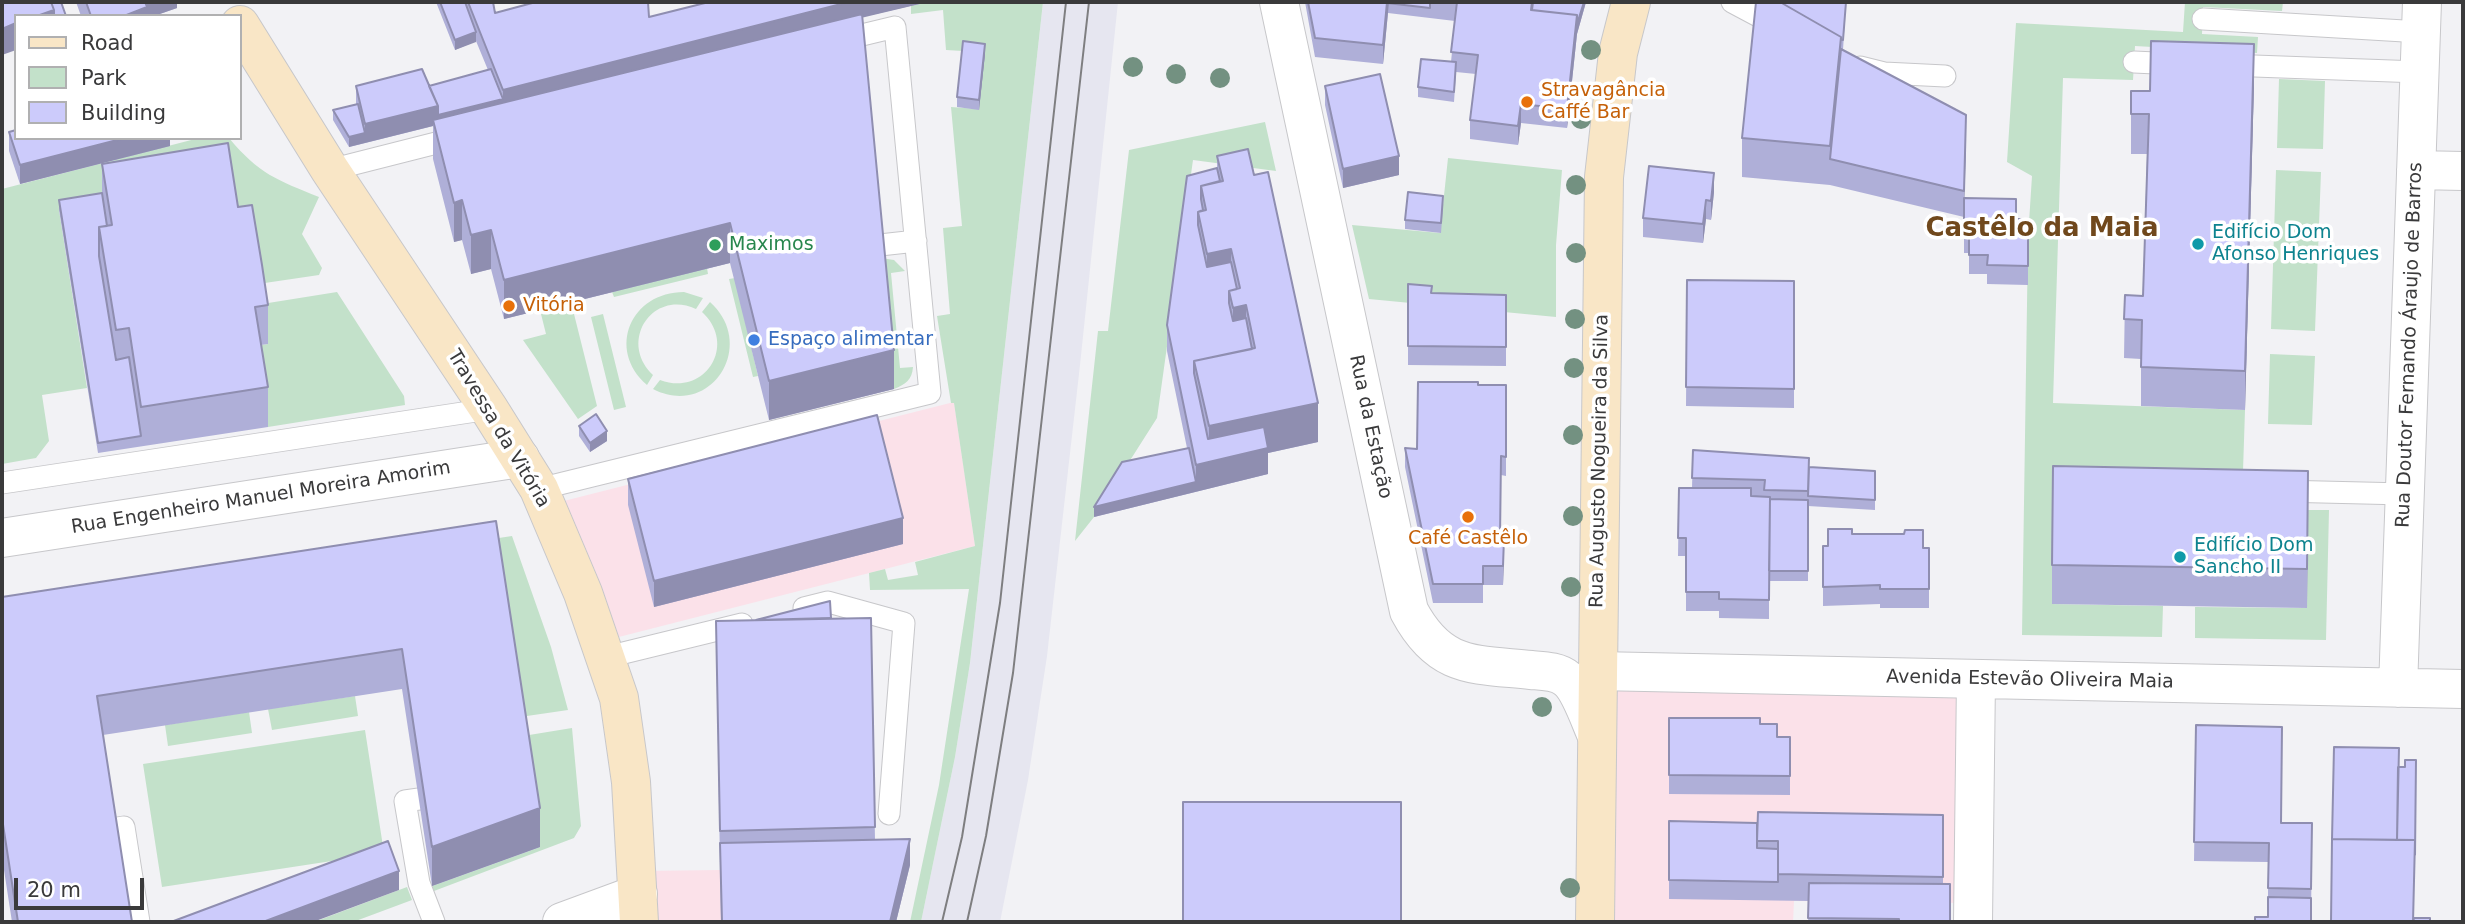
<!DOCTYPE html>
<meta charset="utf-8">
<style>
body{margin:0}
#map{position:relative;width:2465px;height:924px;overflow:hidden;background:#f2f2f5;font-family:"DejaVu Sans",sans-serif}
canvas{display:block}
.frame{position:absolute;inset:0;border:4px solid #3a3a3b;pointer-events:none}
.legend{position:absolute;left:14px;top:14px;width:228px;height:126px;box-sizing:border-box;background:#fff;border:2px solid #b0b0b1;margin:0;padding:9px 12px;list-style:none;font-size:21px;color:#3a3a3b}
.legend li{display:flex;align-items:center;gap:14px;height:35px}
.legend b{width:35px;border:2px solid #b0b0b1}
.scale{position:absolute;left:14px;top:878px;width:130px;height:32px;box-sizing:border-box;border:4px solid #3a3a3b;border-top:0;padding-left:9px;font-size:21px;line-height:24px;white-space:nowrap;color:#3a3a3b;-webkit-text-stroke:5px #fff;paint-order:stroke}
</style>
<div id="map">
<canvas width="2465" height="924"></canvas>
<div class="frame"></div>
<ul class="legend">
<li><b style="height:9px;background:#f9e6c6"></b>Road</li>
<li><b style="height:19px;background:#c3e1ca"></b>Park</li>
<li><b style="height:19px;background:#cccbfb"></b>Building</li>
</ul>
<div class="scale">20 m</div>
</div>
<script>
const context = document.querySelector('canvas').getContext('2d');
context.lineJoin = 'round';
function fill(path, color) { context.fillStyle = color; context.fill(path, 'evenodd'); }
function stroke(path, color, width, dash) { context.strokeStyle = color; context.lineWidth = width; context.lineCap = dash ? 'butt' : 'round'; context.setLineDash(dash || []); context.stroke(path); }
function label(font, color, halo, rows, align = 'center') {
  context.font = font + ' "DejaVu Sans",sans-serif'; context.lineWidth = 7; context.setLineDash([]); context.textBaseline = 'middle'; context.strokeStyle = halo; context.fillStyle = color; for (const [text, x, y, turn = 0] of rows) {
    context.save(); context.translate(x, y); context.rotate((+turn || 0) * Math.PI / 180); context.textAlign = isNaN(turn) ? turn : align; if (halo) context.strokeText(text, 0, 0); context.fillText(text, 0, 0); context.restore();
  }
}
fill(new Path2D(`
 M954 402 975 546 607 640 552 504Z
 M1602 676 1970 684 1964 903 1794 901 1793 922H1600Z
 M720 870 896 922H642L640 871Z`), '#fbe1e9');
fill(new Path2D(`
 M1043 2H1118L1080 365 1047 656 1028 780 1000 922H921L955 757 970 663Z`), '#e6e6f0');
fill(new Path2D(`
 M927 2H1043L970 663 955 757 921 922H910L939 785 969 589 870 590 869 573 885 569 888 580 918 575 915 562 975 546 954 403H951L937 316 950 314 943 228 962 226 951 107 979 109 963 51 946 50 943 10 911 14V6Z
 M2185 2H2283L2282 11 2203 7 2202 34 2258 37 2257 53 2135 46 2133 80 2063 78 2053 403 2245 410 2243 471 2052 604 2163 606 2162 637 2022 635 2028 238 2032 176 2007 162 2016 23 2183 32Z
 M2279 79 2325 81 2323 149 2277 148Z
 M1265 122 1276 171 1193 160 1157 418 1094 517 1075 541 1098 331H1108L1129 150Z
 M199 138H229C259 174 277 180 319 197L302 234 322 268 319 275 258 284 59 210 87 388 42 395 49 441 36 458 2 464V189Z
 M1448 158 1562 170 1556 245V317L1369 299 1352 225 1440 233Z
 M2276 170 2321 172 2315 331 2271 329Z
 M881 258 894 260 905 271 891 273 900 368 913 367C912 380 906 384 894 389Z
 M707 268 708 274 614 297 612 292Z
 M735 278 758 376 753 377 729 279Z
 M337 292 404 396 405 405 268 427 255 346 268 344 262 304Z
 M684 292 703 298 696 309C652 289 618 342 653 375L647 385C606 349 631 292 684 292Z
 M571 302 597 406 578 419 523 340 546 334 540 310Z
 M710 302C758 345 711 419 653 389L660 380C705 397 738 345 702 312Z
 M603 314 626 407 614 410 591 317Z
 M2270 354 2315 356 2312 425 2268 424Z
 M2308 510H2329L2326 640 2195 638V607L2307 608Z
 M512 536 551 647 568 710 520 717 354 560Z
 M355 696 358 716 272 730 268 709Z
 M249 712 252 733 168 746 165 725Z
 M572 728 581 826 574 838 434 891 432 886 540 847 523 736Z
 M365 730 384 853 162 887 143 764Z
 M407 887 412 900 353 922H314Z`), '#c3e1ca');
const lane = new Path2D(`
 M1732 2 1779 27
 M2203 19 2421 32
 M2134 62 2177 64
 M2227 65 2419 72
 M1860 67 1884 73 1945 76
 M330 170 460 137
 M880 245 916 241
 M2 483 489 409
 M539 489 930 393 895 27 837 41
 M2280 491 2405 494
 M804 608 828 602 904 623 889 814
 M607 657 742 624
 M419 799 405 801 419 883 434 922
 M111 829 124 827 139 922`);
const street = new Path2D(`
 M1279 2 1409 611C1440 669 1473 664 1531 670 1542 671 1558 671 1567 679 1580 689 1590 721 1597 736
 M2416 170 2463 171
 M2 538 520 458
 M1597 671 2463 689
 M2398 688 2422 2
 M562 922 638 894
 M1973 922 1976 679`);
const secondary = new Path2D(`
 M240 25 330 170 489 409 539 489 583 593 619 698 631 782 639 922
 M1595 922 1604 177 1618 53 1631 2`);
stroke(lane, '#c7c7ca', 23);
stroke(street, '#c7c7ca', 40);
stroke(secondary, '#c7c7ca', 40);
stroke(lane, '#fff', 21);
stroke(street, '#fff', 38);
stroke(secondary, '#f9e6c6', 38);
stroke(new Path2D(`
 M942 922 962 837 1000 603 1066 2
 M967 922 986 836 1013 673 1089 2`), '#7e7e80', 2);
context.fillStyle = '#739181';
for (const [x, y] of [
 [1591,50],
 [1133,67],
 [1176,74],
 [1220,78],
 [1581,119],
 [1576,185],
 [1576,253],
 [1575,319],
 [1574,368],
 [1573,435],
 [1573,516],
 [1571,587],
 [1542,707],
 [1570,888]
]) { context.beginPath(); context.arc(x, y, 10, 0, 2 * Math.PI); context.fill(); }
fill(new Path2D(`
 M76 2H177V8L154 16H81Z
 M436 2H493L495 13 649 17 709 2H928L862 17 894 389 769 420 730 263 504 319 491 269 471 274 462 240 454 242 433 159V126L349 147 333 120V110L356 105V86H429L488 70 476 41 455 50Z
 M1305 2H1586L1577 34 1567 128 1521 123 1518 145 1470 139V120L1476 74 1456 72 1454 102 1418 97V87L1451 62 1455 21 1388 13 1383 64 1315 57Z
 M1756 2H1846L1843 50 1966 141 1964 198 2016 219H2028V285L1987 284V274H1969V253H1964V217L1830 185 1742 177V138Z
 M985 54 979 110 957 107V97Z
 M2254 84 2245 410 2141 406V359L2124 358 2125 295 2143 296 2147 154H2131V91H2150Z
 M1325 86 1399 175 1343 188 1325 105Z
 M9 132 170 138V146L20 184 9 151Z
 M1217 156 1254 175 1318 442 1268 453V474L1094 517 1187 448 1167 351V325L1187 176 1217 168Z
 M102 164 238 207 268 305V344L261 345 268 387V427L98 453 59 210V200L102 193Z
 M1714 192 1711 220 1706 219 1703 243 1643 237V218Z
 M1443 206 1441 233 1405 229V220Z
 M1687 280 1794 281V408L1686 406Z
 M1408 284 1432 293 1506 295V366L1408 365Z
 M1478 385H1506V476L1501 475 1500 538 1504 557 1503 585H1483V603H1433L1405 467V448L1417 449Z
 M579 426 607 441 590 452 579 436Z
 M1693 450 1809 467 1875 471V510L1808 506V581H1769V619L1719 618V611H1686V556H1678L1679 488H1692Z
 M628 479 903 544 654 607 628 505Z
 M2308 510 2307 608 2052 604V565Z
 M496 521 540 847 432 886 402 689 103 735 132 922H12L2 857V597Z
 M1852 534 1923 548H1929V608H1880V604L1823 606V546H1828Z
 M831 618H871L875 840 910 865 896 922H721L716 630Z
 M1669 718 1760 724 1777 737H1790V795L1669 794Z
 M2196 725 2281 823H2312L2311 922 2268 917V862L2194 861Z
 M1943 815V884L1950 922H1808L1809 901 1669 899V821L1757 823Z`), '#afafd8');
fill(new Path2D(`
 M142 2H177V8L154 16H124Z
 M849 2H928L433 120V126L349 147V137L365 133V124L438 106 503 99V90Z
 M1387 2H1389L1383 64V45Z
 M1584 2H1586L1577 34 1567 128V109L1577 15Z
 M54 10V16H37Z
 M16 23V50L2 55V29Z
 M476 32V42L455 50V40Z
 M1841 37V76L1830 159V146Z
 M985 44V54L979 110V100Z
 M2254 44V84L2245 410V371Z
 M1521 104V123L1518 145V126Z
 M1966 115V141L1964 217V191Z
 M125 138H170V146L20 184V165Z
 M1399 156V175L1343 188V169Z
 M1714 173V192L1711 220V201Z
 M462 200V240L454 242V203Z
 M1706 200V219L1703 243V224Z
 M730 223V263L504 319V280Z
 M491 230V269L471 274V235Z
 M1231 249V288L1207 293V254Z
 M1246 305V344L1233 347V308Z
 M894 350V389L769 420V381Z
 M1318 403V442L1268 453V474L1094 517V507L1196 482V465L1209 462V426Z
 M607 431V441L590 452V443Z
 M2308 471V510L2307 608V569Z
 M903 518V544L654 607V581Z
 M1504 538V557L1503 585V566Z
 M540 808V847L432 886V847Z
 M910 839V865L896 922H890Z
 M399 871V890L313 922H263Z`), '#8f8eb0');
const building = new Path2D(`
 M2 2H51L54 10 37 16H16V23L2 29Z
 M51 2H61L66 16H54V10Z
 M86 2H145L147 7 124 16H91Z
 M440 2H465L476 32 455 40Z
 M468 2H493L495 13 536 2H648L649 17 709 2H849L503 90Z
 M1308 2H1387L1383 45 1315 38Z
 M1387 2H1430V8L1387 3Z
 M1456 2H1532L1531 10 1577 15 1567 109 1521 104 1518 126 1470 120 1478 55 1451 52 1457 2Z
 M1533 2H1584L1577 24V15L1532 10Z
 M1756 2H1780L1841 37 1830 146 1742 138Z
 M1780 2H1846L1843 40 1841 39V37Z
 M862 14 894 350 769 381 730 223 504 280 491 230 471 235 462 200 454 203 433 120Z
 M963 41 985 44 979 100 957 97Z
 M2151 41 2254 44 2245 371 2141 367 2142 320 2124 319 2125 295 2143 296 2149 114H2131V91H2150Z
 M1841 49 1966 115 1964 191 1830 159Z
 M1421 59 1456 62 1454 92 1418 87Z
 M422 69 438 106 365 124 356 86Z
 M491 69 503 99 438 115V106L429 86Z
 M1380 74 1399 156 1343 169 1325 86Z
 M358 104 365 133 349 137 333 110Z
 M16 130V138H125L20 165 9 132Z
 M228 143 238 207 252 205 262 265 268 305 255 307 268 387 141 407 129 328 116 330 99 227 112 225 102 164Z
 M1248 149 1254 175 1268 172 1318 403 1209 426 1194 361 1255 348 1246 305 1233 308 1229 291 1240 288 1231 249 1207 254 1198 212 1206 210 1201 186 1223 181 1217 156Z
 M1649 166 1714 173 1711 201 1706 200 1703 224 1643 218Z
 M1217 168 1220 181 1201 186V199L1203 210 1198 212V225L1207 267 1231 262 1237 289 1229 291V303L1233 321 1246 318 1252 349 1194 361V373L1208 439 1264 427 1268 448 1196 465 1167 325 1187 176Z
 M1408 192 1443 196 1441 223 1405 220Z
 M102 193 107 226 99 227V256L116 360 129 357 141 436 98 443 59 200Z
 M1964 198 2016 199V219H2028V266L1987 265 1988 255H1969V234H1964Z
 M1687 280 1794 281V389L1686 387Z
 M1408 284 1432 286 1431 293 1506 295V347L1408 346Z
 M1418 382H1478V385H1506V457L1501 456 1500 538H1504L1503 566H1483V584H1433L1405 448 1417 449Z
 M596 414 607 431 590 443 579 426Z
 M877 415 903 518 654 581 628 479Z
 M1189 448 1196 482 1094 507 1122 462Z
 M1693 450 1809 458 1808 491 1764 490 1765 480 1692 478Z
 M2053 466 2308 471 2307 569 2052 565Z
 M1809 467 1875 471V500L1808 496Z
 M1679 488H1751V496L1770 497 1769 600 1719 599V592H1686V538H1678Z
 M1770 499 1808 500V571H1769Z
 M496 521 540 808 432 847 402 649 97 696 132 922H18L2 818V597Z
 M1828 529H1852V534H1904L1905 530H1923V548H1929V589H1880V585L1823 587V546H1828Z
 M830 601 831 618 756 620Z
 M871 618 875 827 720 831 716 621Z
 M1669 718H1760V724H1777V737H1790V776L1669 775Z
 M2196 725 2282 727 2281 823H2312L2311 889 2268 888 2269 843 2194 842Z
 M2334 747 2399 748 2397 840 2332 839Z
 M2405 760H2416L2415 855V840H2397L2398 767H2405Z
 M1183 802H1401V922H1183Z
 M1758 812 1943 815V877L1778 874V841H1757Z
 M1669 821 1757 823V848L1778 849V882L1669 880Z
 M910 839 890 922H722L720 843Z
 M2332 839 2415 840 2413 922H2331Z
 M388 841 399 871 263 922H171Z
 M1809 883 1950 884V922H1899V919L1808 918Z
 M2268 897 2311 898V922H2255V917H2268Z
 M2414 918H2430V922H2413Z`);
fill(building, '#cccbfb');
stroke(building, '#8f8eb0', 2);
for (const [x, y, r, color] of [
 [1527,102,7,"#e8710a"],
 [2198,244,7,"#0f9aa8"],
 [715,245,7,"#2e9e5b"],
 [509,306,7,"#e8710a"],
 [754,340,7,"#3f7fe0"],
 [1468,517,7,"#e8710a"],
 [2180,557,7,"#0f9aa8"]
]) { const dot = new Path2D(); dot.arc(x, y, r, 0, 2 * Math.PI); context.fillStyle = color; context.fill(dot); stroke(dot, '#fff', 2.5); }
label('19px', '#c56008', '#fff', [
 ["Stravagância",1541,91],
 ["Caffé Bar",1541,113],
 ["Vitória",523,306],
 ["Café Castêlo",1468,539,"center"]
], 'left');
label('19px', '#0d838f', '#fff', [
 ["Edifício Dom",2212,233],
 ["Afonso Henriques",2212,255],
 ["Edifício Dom",2194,546],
 ["Sancho II",2194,568]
], 'left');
label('19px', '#27864d', '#fff', [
 ["Maximos",729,245]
], 'left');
label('19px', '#366cbe', '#fff', [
 ["Espaço alimentar",768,340]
], 'left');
label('19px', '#3a3a3b', '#fff', [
 ["Rua Doutor Fernando Áraujo de Barros",2410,345,-88],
 ["Rua da Estação",1370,427,78],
 ["Travessa da Vitória",498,429,59],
 ["Rua Augusto Nogueira da Silva",1600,461,-89],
 ["Rua Engenheiro Manuel Moreira Amorim",261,498,-9],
 ["Avenida Estevão Oliveira Maia",2030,680,1]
]);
label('bold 26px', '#70481c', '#fff', [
 ["Castêlo da Maia",2042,229]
]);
</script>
